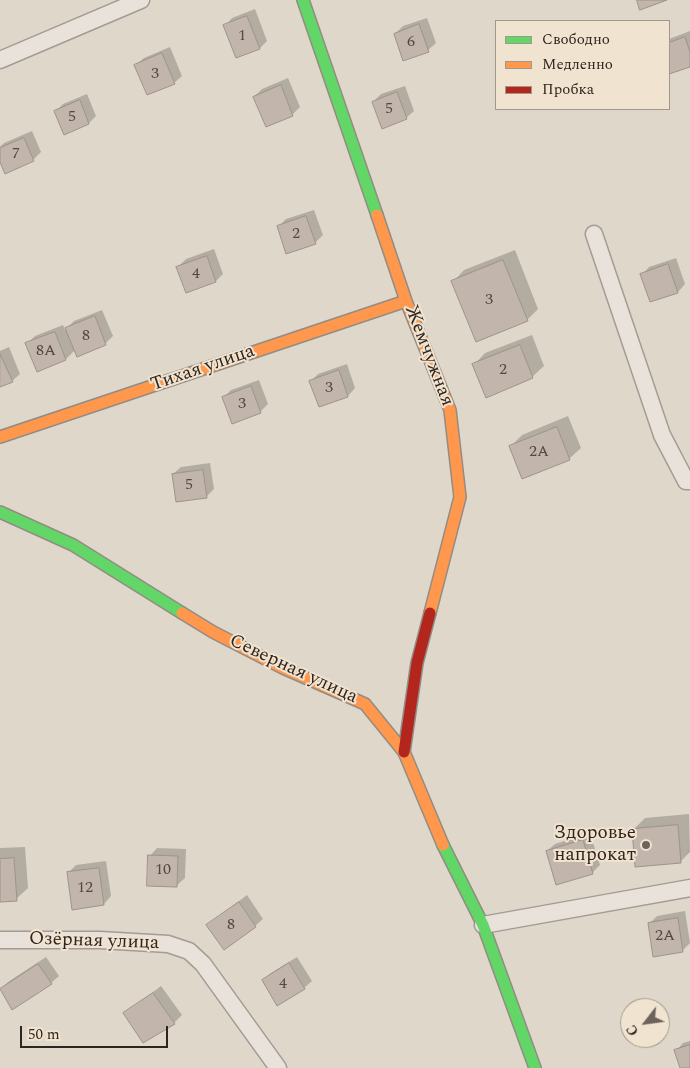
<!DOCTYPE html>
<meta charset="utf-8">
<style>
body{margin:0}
#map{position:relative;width:690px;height:1068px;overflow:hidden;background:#dfd7ca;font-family:Spectral,serif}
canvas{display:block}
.legend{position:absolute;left:495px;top:20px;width:175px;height:90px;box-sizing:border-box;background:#f0e3d0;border:1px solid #a39789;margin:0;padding:6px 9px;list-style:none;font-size:15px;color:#30251e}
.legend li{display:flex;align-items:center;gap:10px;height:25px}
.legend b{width:25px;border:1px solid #a39789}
.north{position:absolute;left:620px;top:998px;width:50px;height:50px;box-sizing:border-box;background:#f0e3d0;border:1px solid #a39789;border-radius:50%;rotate:240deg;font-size:14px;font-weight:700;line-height:20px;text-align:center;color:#30251e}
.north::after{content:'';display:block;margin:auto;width:18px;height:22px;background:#6d635a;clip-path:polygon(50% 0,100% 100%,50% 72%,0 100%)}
.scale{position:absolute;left:20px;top:1026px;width:148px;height:22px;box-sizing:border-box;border:2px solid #30251e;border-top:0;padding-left:6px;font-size:15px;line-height:18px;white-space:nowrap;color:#30251e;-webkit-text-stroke:4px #f0e3d0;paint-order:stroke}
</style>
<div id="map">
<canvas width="690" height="1068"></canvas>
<ul class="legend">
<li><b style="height:6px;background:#63d668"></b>Свободно</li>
<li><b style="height:6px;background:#ff974d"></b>Медленно</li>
<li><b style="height:6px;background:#b3261e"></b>Пробка</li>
</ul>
<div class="north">С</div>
<div class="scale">50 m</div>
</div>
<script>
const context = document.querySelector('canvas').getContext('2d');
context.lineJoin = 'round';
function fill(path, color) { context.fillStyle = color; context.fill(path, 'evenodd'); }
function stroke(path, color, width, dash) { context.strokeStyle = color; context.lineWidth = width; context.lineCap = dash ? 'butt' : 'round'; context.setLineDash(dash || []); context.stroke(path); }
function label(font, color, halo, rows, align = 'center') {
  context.font = font + ' Spectral,serif'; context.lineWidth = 4; context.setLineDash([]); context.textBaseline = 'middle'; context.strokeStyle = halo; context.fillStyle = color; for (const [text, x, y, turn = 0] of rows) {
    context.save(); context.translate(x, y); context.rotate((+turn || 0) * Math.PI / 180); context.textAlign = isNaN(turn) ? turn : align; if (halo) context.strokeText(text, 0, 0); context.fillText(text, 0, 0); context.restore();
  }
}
fill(new Path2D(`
 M255 9 267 41 260 48 225 26 232 18Z
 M427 18 436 43 428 50 395 34 403 26Z
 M690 31V66L669 73V39Z
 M170 47 182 76 174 83 136 65 144 58Z
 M288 78 300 107 292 115 254 97 262 89Z
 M405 86 414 111 406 118 373 102 381 94Z
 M87 94 96 116 89 123 56 111 63 104Z
 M32 131 41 152 33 160 0 159V147L4 143Z
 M314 210 323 235 315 243 278 227 286 219Z
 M214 249 223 274 216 281 178 267 186 259Z
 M515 250 538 309 527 320 453 282 464 270Z
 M676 258 685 284 678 292 651 301 642 275 649 267Z
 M102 310 113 336 105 344 75 350 66 359 38 370 27 344 35 336 63 325 65 330 74 321Z
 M532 335 544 366 532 377 474 365 485 353Z
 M9 347 20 374 12 381 0 386V351Z
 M347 364 355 388 348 396 311 381 318 374Z
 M259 380 268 404 260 412 223 398 231 390Z
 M568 416 581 448 569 459 510 447 522 435Z
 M210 463 214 489 206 497 173 474 181 467Z
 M689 814 690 852 681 861 633 830 645 818Z
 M590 833 600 865 592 873 547 851 555 844Z
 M25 847 28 888 16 899 0 900V848Z
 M157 848 186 849 185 878 177 885 150 856Z
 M106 861 111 896 104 904 68 873 76 865Z
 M247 895 263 919 255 926 208 925Z
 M685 911 690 943 683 950 649 924 657 916Z
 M46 957 59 976 51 983 0 990 8 982Z
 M297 957 312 981 304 988 263 980 271 973Z
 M161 986 182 1015 174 1023 143 1042 125 1013Z
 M690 1041V1068H681L676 1051 683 1043Z`), '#0003');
const building = new Path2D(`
 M637 0H667L640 10Z
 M247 16 260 49 236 58 223 25Z
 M419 24 429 52 403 61 394 34Z
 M685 37 690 52V67L669 74V43Z
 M162 53 175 84 147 95 134 65Z
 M281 85 293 116 266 127 253 97Z
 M397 92 407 119 382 129 372 102Z
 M80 100 89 124 64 135 54 111Z
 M24 138 34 161 5 174 0 162V148Z
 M306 216 316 244 286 254 277 226Z
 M207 256 216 282 186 293 176 267Z
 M503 260 528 321 476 342 451 281Z
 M668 264 678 293 650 302 640 274Z
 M95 316 106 345 77 357 65 328Z
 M55 332 66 360 37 372 25 343Z
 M520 345 533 378 486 398 472 364Z
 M0 354 13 382 0 387Z
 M339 370 348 397 319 407 309 381Z
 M251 386 261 413 232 424 222 397Z
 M557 427 570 460 522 479 509 446Z
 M203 470 207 498 176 502 172 474Z
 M678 825 681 863 635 867 632 829Z
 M583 840 593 874 556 885 546 851Z
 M148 855 178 856 177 887 147 886Z
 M14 858 17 901 0 902V859Z
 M99 868 104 905 72 910 67 872Z
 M239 902 256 927 224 950 206 925Z
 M678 918 683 952 653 957 648 923Z
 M289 963 305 989 277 1006 262 980Z
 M38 964 52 984 12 1010 0 989Z
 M153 993 175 1024 143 1043 123 1013Z
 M690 1045V1068H680L674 1050Z`);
fill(building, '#c2b5ab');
stroke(building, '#9e938a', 1);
const street = new Path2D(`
 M0 60 141 0
 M594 234 662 435 686 481H690
 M483 925 690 888
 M0 940H100L168 944 189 951 203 964 278 1068`);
const fast = new Path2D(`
 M303 0 377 215
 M0 512 73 545 182 613
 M443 845 483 925 535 1068`);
const slow = new Path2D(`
 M377 215 406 301 450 410 460 497 430 613
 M0 437 406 301
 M182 613 213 632 283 668 365 704 404 752 443 845`);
const jam = new Path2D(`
 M404 752 417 663 430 613`);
stroke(street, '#a49c94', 19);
stroke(fast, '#938c84', 14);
stroke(slow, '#938c84', 14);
stroke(jam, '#938c84', 14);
stroke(street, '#e8e2db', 16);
stroke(fast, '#63d668', 11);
stroke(slow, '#ff974d', 11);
stroke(jam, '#b3261e', 11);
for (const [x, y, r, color] of [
 [646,845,5,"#6d635a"]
]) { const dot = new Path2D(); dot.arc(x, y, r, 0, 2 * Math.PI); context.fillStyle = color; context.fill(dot); stroke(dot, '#f0e3d0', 2); }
label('16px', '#544941', null, [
 ["1",242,37],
 ["6",411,43],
 ["3",155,75],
 ["5",389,110],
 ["5",72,118],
 ["7",16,155],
 ["2",296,235],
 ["4",196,275],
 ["3",489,301],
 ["8",86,337],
 ["8А",46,352],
 ["2",503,371],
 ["3",329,389],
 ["3",242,405],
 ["2А",539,453],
 ["5",189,486],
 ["10",163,871],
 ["12",85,889],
 ["8",231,926],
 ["2А",665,937],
 ["4",283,985]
]);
label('19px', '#30251e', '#f0e3d0', [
 ["Жемчужная",428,356,69],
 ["Тихая улица",203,369,-19],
 ["Северная улица",293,670,25],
 ["Озёрная улица",94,942,2]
]);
label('19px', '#30251e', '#f0e3d0', [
 ["Здоровье",636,834],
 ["напрокат",636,856]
], 'right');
</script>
